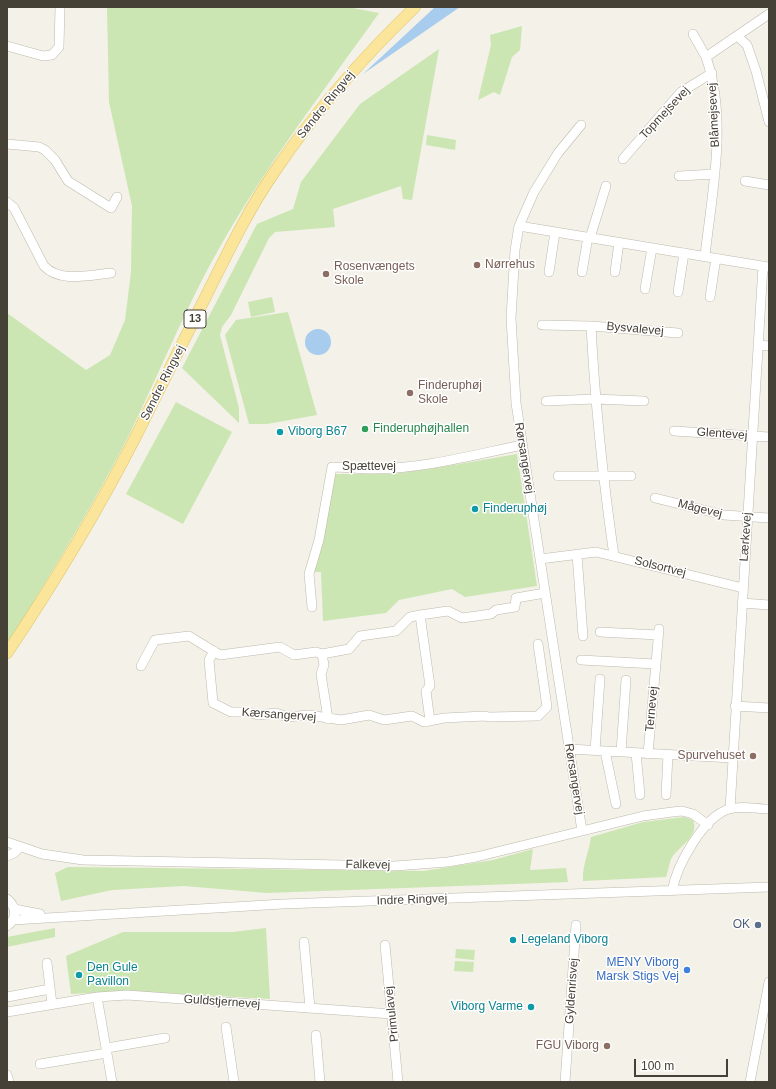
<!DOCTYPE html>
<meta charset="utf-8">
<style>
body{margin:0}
#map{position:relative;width:776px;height:1089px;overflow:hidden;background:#f3f1e8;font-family:Arial,sans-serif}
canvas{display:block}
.frame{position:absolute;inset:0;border:8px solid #464137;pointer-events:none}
.scale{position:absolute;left:634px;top:1059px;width:94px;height:18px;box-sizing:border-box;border:2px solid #464137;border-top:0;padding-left:5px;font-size:12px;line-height:14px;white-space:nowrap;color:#464137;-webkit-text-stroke:3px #fff;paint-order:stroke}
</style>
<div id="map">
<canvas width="776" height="1089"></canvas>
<div class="frame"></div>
<div class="scale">100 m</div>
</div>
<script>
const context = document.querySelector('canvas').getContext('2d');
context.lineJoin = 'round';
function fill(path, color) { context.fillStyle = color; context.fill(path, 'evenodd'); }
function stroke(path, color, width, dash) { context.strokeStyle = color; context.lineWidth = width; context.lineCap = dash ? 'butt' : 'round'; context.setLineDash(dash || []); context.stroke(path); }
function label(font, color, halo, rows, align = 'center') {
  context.font = font + ' Arial,sans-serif'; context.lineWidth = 3; context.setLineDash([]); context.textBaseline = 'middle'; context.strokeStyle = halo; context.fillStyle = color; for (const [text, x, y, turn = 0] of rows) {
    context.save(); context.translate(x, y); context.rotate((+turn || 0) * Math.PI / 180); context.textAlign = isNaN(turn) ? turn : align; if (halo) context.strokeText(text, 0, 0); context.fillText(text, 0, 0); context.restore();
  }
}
fill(new Path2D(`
 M107 7H348L379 13C325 89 268 163 221 245 186 306 160 372 129 435 95 502 56 565 17 629L7 643V313L86 370 110 355 125 320 131 272 132 206 109 102Z
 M522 26 520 50 512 57 500 95 494 92 478 100 491 45 490 35Z
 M439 49 412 200 403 199 401 186 333 209 335 227 275 232 269 238 231 315 222 327 220 335 239 408V423L182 368 257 224 293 209 301 182 360 104Z
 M427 135 456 140 455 150 426 145Z
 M272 297 275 312 251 317 248 302Z
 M288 312 317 415 267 424H249L225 335 236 320Z
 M176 402 232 432 183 524 126 494Z
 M517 454 537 586 465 597 452 589 399 600 386 613 323 621 321 572H314L335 474H392L436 468Z
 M684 817 693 820C700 837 679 845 671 859 669 864 668 872 666 877L583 881C582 865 589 853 591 837L643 822Z
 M533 849 530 870 566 868 568 882 267 893 184 886 112 890 61 901 55 873 68 867 424 871 493 860Z
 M55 928V937L7 947V937Z
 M266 928 270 999 129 991 71 994 66 956 123 932H233Z
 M456 949 475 950 474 960 455 958Z
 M455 961 474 962 473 972 454 971Z`), '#cbe6b2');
fill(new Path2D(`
 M435 7H460L363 74Z
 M305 342a13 13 0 1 1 26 0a13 13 0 1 1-26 0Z`), '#a7ccee');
const minor = new Path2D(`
 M693 34 706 57 769 14
 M737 36 747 45 756 71 769 122
 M7 46 43 56 52 55 59 47 60 7
 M581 125 558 153 534 192 519 226 515 250 511 318 516 403 582 831
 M7 144 39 147 45 150 55 160 68 181 111 208 117 197
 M623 159 681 92 712 73
 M679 176 715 174
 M745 181 769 185
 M7 202 14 208 44 266C60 283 89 275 111 273
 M519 226 768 267
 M590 238 606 186
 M705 256C712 191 728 120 706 57
 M549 272 555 232
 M582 272 588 237
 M615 272 619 242
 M645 289 652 248
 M678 292 684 253
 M710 297 716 258
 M542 325 591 326 678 333
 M591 326C595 403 603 479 614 556
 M758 345 769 346
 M546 401 595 399 644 401
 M674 431 769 437
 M558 476H631
 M655 498 724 515 769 518
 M577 554 583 636
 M540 559 596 552 743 588
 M742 603 769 605
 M312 607 309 574 319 540 332 467C345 467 359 469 372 469 422 469 473 455 522 445
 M420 615 430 686 426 691 430 721
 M600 632 658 635
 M214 651 209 660 213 703 231 712H248L258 715 276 713 287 717 309 715 341 720 369 715 384 720 412 716 424 722 444 718 485 716 489 717 538 716 547 707 538 644
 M322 654 324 665 321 674 328 719
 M581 660 655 664
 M141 666 155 640 189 636 220 655 280 647 294 655 316 652 322 654 349 649 360 636 396 631 410 617 420 615 448 611 462 618 491 614 496 610 515 607 516 598 545 593
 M735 706 769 708
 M569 749 732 758
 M595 751 600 679
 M605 751 616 804
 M621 752 626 680
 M636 753 640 795
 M648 754 659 629
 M666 795 668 755
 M730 809 763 266
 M7 842 42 854 83 860 395 866 448 862 476 857 643 816 672 812 682 811 693 814 708 825
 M7 856 14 853 20 847
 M672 891C677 865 703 817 729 809 741 805 756 809 769 809
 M7 899C17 907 17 919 7 926
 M14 909 40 914
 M13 920 283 904 769 887
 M304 942 310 1008
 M385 945 398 1082
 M47 963 52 1004
 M7 997 50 989
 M97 997 112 1082
 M7 1012 97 997 127 995 392 1014
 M226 1027 234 1082
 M316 1035 320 1082
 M107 1048 165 1038
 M40 1064 107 1053
 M7 1075 9 1082
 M565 1082 576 925
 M750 1082 769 982`);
const major = new Path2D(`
 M7 653C54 583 97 512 135 438 161 387 186 336 211 286 230 248 249 209 273 174 314 113 362 58 415 7`);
stroke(minor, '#beb9ab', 10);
stroke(major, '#dfc46a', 12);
stroke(minor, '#fff', 9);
stroke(major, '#fae59a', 11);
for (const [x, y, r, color] of [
 [477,265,4,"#8d6e63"],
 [326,274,4,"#8d6e63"],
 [410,393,4,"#8d6e63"],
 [365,429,4,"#2e9e5b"],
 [280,432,4,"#0f9aa8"],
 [475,509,4,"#0f9aa8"],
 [753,756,4,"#8d6e63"],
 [758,925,4,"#5c6f8a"],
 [513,940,4,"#0f9aa8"],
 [687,970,4,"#3f7fe0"],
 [79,975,4,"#0f9aa8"],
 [531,1007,4,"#0f9aa8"],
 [607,1046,4,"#8d6e63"]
]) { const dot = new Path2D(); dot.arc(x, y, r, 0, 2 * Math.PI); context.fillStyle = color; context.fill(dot); stroke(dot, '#fff', 1.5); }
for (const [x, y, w] of [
 [195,319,22]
]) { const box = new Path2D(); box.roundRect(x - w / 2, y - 9, w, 18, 3); context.fillStyle = '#fff'; context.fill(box); stroke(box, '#464137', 1); }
label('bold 11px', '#464137', null, [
 ["13",195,319]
]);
label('12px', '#464137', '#fff', [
 ["Søndre Ringvej",326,105,-51],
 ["Topmejsevej",665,113,-47],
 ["Blåmejsevej",714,115,-93],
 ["Bysvalevej",635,329,5],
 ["Søndre Ringvej",163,383,-63],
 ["Glentevej",722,434,4],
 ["Rørsangervej",524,458,81],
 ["Spættevej",369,467],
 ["Mågevej",700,509,14],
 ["Lærkevej",746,537,-86],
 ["Solsortvej",660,567,14],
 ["Ternevej",652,709,-85],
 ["Kærsangervej",279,715,4],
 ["Rørsangervej",574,779,81],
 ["Falkevej",368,865,1],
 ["Indre Ringvej",412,900,-2],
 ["Gyldenrisvej",572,991,-86],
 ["Guldstjernevej",222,1002,4],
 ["Primulavej",392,1014,-96]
]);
label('12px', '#785e54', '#fff', [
 ["Nørrehus",485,265],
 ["Rosenvængets",334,267],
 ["Skole",334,281],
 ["Finderuphøj",418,386],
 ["Skole",418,400],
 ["Spurvehuset",745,756,"right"],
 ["FGU Viborg",599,1046,"right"]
], 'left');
label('12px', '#27864d', '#fff', [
 ["Finderuphøjhallen",373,429]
], 'left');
label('12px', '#0d838f', '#fff', [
 ["Viborg B67",288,432],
 ["Finderuphøj",483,509],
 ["Legeland Viborg",521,940],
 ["Den Gule",87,968],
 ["Pavillon",87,982],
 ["Viborg Varme",523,1007,"right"]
], 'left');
label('12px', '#4e5e75', '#fff', [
 ["OK",750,925]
], 'right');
label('12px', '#366cbe', '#fff', [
 ["MENY Viborg",679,963],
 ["Marsk Stigs Vej",679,977]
], 'right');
</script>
